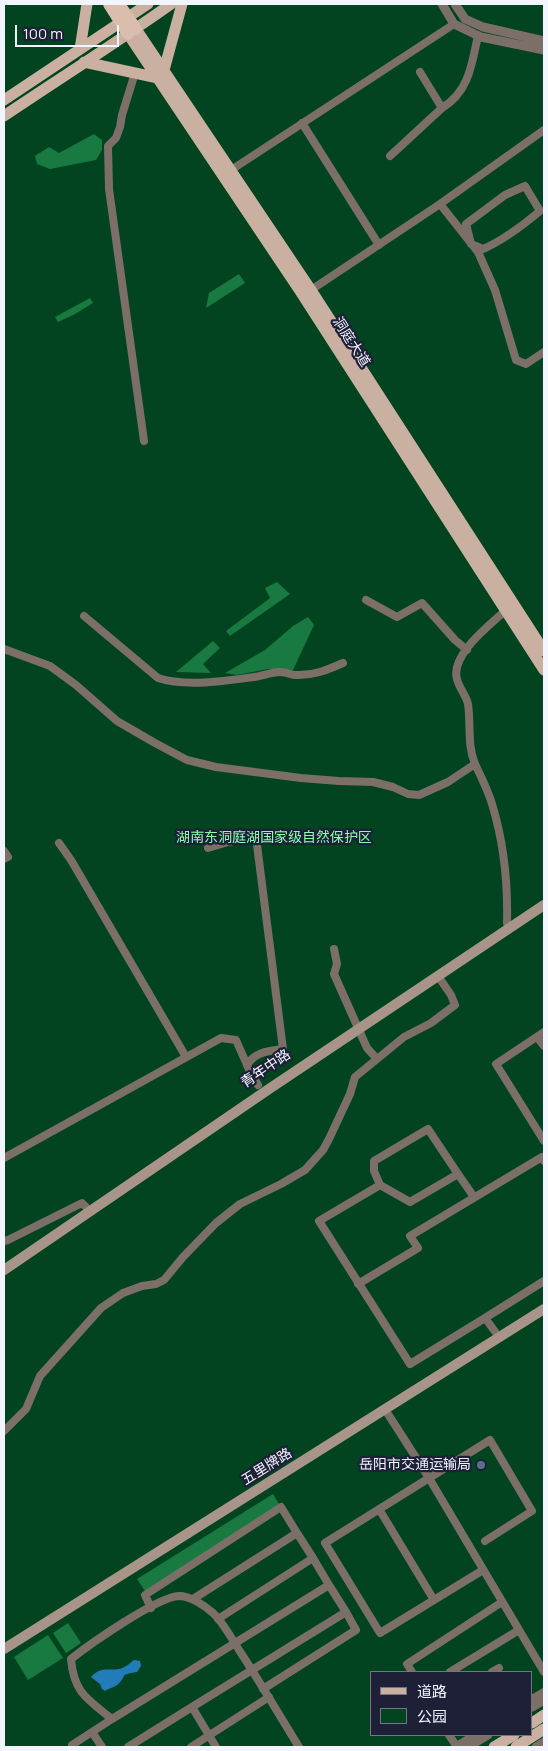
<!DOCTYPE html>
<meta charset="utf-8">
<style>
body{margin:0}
#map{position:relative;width:548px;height:1751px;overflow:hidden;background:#262a42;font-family:Manrope,"Noto Sans SC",sans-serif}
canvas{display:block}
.frame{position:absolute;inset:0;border:5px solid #f2f4fe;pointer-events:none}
.legend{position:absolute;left:370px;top:1671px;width:162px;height:65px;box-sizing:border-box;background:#1d2037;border:1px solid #727587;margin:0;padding:6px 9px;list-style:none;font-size:15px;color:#f2f4fe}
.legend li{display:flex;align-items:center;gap:10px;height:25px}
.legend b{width:25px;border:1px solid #727587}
.scale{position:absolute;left:15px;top:25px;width:104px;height:22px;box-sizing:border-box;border:2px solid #f2f4fe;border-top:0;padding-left:6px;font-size:15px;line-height:18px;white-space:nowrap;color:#f2f4fe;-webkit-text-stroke:4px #1d2037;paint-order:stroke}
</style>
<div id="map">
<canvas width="548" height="1751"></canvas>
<div class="frame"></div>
<ul class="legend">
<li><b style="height:6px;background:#cab0a1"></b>道路</li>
<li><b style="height:14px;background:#024420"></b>公园</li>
</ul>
<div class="scale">100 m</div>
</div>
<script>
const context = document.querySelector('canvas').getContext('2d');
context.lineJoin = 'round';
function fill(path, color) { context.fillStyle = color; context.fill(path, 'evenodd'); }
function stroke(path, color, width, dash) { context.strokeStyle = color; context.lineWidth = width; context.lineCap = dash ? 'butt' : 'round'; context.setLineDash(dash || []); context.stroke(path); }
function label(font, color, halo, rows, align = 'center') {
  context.font = font + ' Manrope,"Noto Sans SC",sans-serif'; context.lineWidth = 4.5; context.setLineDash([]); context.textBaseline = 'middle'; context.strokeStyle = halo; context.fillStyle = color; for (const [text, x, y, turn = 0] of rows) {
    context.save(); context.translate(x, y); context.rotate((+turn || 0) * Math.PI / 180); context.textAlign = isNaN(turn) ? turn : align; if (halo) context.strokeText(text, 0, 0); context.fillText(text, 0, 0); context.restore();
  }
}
fill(new Path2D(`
 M4 4H544V1747H4ZM372 1672H532V1735H372Z`), '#024420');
fill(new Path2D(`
 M94 134 102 140V150L96 160 50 169 37 164 35 156 49 147 59 153Z
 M239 274 245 283 206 308 209 293Z
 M90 298 93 303 75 314 58 322 55 317Z
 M277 582 290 594 230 636 226 631 270 598 265 588Z
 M308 617 314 625 293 670 268 669 237 675 225 673 265 650 293 626Z
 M213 641 220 648 203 664 211 673 176 672Z
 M273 1494 279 1504 145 1591 137 1579Z
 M68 1623 81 1643 66 1653 53 1633Z
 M48 1635 63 1658 28 1680 14 1657Z`), '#187a40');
fill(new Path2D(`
 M134 1660 140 1661 141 1666 137 1672C117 1675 129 1675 117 1685 113 1688 109 1688 105 1691L102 1689 100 1684 91 1677C101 1666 108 1671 119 1669 125 1668 130 1663 134 1660Z`), '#217cb9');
stroke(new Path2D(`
 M420 72 442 108
 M135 73 122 115 120 127 116 138 108 146 109 189 144 441
 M302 123 379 245
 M390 156 442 108C469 92 472 64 478 35
 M228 172 454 24
 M525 186 540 211C522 226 504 240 483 249L471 244 466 224 505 195Z
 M440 204 478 252 495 290 516 360 526 364 544 352
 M311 290 440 204 544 130
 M366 600 397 617 422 603 455 640 467 650
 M84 616 158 678C185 687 226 681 254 677 262 676 271 672 280 672 285 672 290 674 295 675 313 676 327 670 343 663
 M4 649 50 666 76 685 117 721 155 743 187 760 216 767 301 778 339 781 373 782 393 787 408 794 419 795 448 782 475 764C481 777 488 790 492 804 504 843 508 882 507 923
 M475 764C467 745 471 724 468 704 466 695 459 688 457 679 450 655 490 625 506 610
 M59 843 71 860 186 1057
 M208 848 228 842 256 837 283 1049C268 1051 255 1052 247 1065
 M4 851 8 857 4 859
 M334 949 337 964 334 974 367 1048 377 1059
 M544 1032 496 1064 544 1141
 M537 1037 544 1046
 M4 1158 221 1038 236 1040 251 1074 258 1085
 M458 1174 428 1129 374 1161V1171L380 1185 319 1221 410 1364 485 1318 499 1337
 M380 1185 410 1202 458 1174 474 1197
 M4 1241 8 1240 82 1203 86 1207
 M358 1284 418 1248 410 1236 542 1157 544 1161
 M485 1318 544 1281
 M388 1414 429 1478 544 1672
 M4 1431 26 1409 40 1376 101 1308 123 1293 142 1286 156 1284 164 1280 183 1257 216 1223 240 1204 281 1184 305 1170 323 1150 329 1139 350 1094 355 1077 404 1037 431 1023 455 1005 451 995 438 976
 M379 1509 434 1600
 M483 1570 380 1633 325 1543 490 1440 532 1511 485 1541
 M193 1599 297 1533 313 1558
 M151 1608 145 1595 281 1507 297 1533
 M218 1619 313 1558 329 1585
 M412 1672 407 1664 502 1602
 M450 1672 519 1630
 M492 1672 499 1668
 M263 1689 356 1630 346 1612
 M532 1699 544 1692
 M192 1707 346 1612 329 1585 112 1719C87 1699 74 1693 71 1659 90 1644 157 1597 179 1596 190 1596 204 1605 213 1613 223 1622 233 1641 241 1653 261 1684 280 1716 299 1747
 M92 1732 102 1747
 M449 1735 457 1747
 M72 1745 112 1719
 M128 1747 192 1707 216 1747
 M191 1747 269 1697
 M455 1747 475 1735`), '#7b6f67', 8);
stroke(new Path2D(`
 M442 4 454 24 481 37 544 50
 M455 4 465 19 483 27 544 41
 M532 1707 544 1700
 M468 1747 488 1735
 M536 1747 544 1742`), '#7b6f67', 9);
stroke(new Path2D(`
 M4 1270 269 1089 544 905
 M4 1649 544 1309`), '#a89488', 10);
stroke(new Path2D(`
 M136 29 311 290 544 651
 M128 34 300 291 544 670
 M80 49 87 4
 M84 62 158 78
 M164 70 182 4
 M4 100 148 4
 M4 116C59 79 116 43 171 4
 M532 1723 544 1715
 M494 1747 514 1735
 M516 1747 544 1729`), '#cab0a1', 11);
stroke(new Path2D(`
 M109 4 128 34
 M119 4 136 29`), '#dabdac', 12);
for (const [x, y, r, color] of [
 [481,1465,5,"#5c6f8a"]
]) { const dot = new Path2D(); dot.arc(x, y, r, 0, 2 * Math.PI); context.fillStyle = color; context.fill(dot); stroke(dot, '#1d2037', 2); }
label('14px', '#f2f4fe', '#1d2037', [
 ["洞庭大道",351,342,57],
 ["青年中路",266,1069,-34],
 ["五里牌路",267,1467,-32]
]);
label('14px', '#89feac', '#1d2037', [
 ["湖南东洞庭湖国家级自然保护区",274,838]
]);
label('14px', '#f2f4fe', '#1d2037', [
 ["岳阳市交通运输局",471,1465]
], 'right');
</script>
